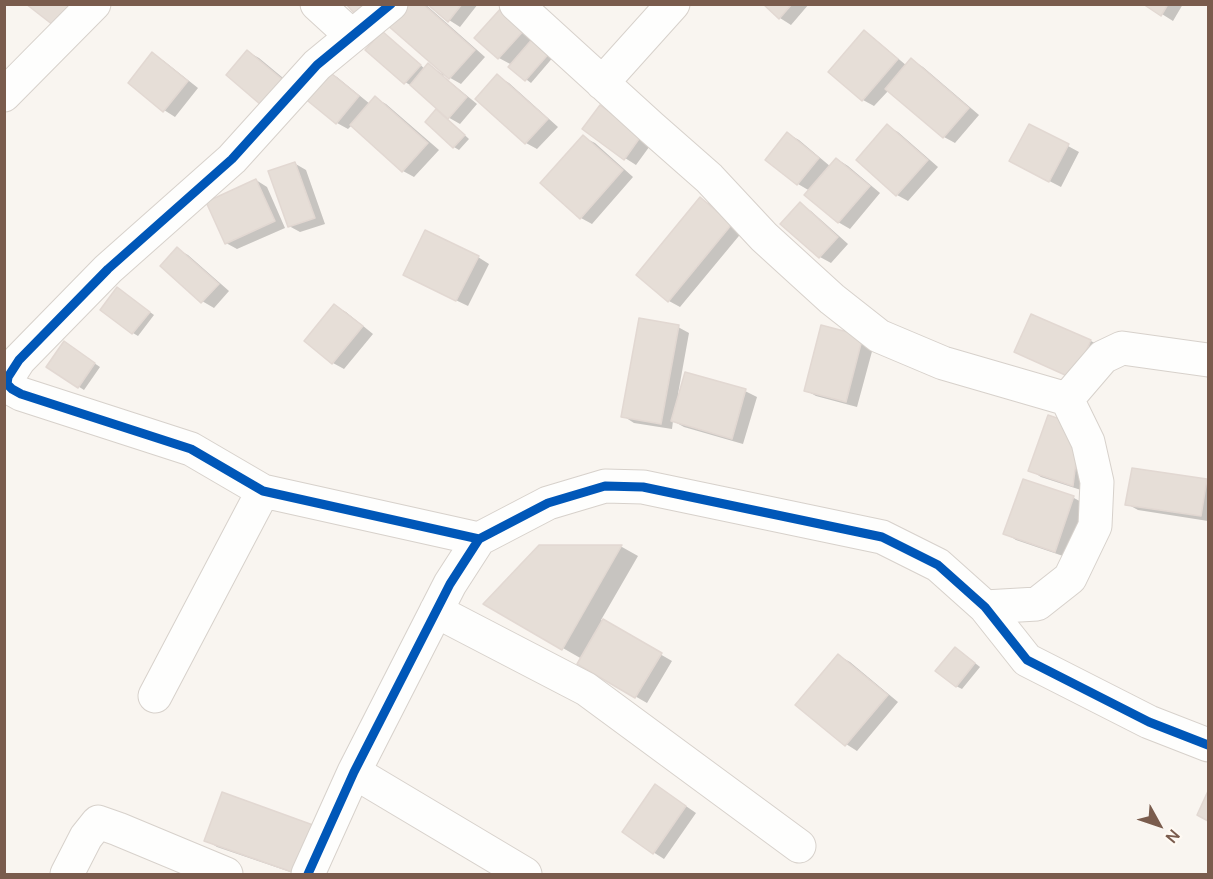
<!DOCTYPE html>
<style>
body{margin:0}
#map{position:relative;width:1213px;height:879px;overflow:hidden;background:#f9f5f0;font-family:Manrope,sans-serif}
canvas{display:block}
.frame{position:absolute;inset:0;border:6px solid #7a5c4d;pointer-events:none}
.north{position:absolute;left:1129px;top:795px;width:60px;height:60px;-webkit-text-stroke:4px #fffaf3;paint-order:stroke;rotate:130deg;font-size:16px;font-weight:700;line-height:24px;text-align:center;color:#7a5c4d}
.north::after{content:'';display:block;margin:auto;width:21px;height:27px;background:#7a5c4d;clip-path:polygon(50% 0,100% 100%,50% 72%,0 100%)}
</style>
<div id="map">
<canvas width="1213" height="879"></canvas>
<div class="frame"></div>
<div class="north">N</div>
</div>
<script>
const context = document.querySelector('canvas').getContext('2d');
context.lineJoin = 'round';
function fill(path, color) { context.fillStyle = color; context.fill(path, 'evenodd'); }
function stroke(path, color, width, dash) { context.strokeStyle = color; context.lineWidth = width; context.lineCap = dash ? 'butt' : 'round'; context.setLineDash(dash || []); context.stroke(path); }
fill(new Path2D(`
 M405 4H425L485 57 461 84 445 75Z
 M429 4H478L460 27 449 20Z
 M765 4H809L791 25 780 18Z
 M1146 4H1183L1173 21Z
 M504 8 555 55 531 83 510 67 512 65 499 58 476 38Z
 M864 32 875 39 907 66 912 60 923 67 979 115 955 143 944 137 889 90 874 106 863 100 830 72Z
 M387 36 425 69 428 65 444 75 443 76 477 104 460 124 446 116 411 84 410 85 405 82Z
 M248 52 259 58 300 92 228 75Z
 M153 54 164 61 198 88 175 117 164 110Z
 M326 71 337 77 370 104 375 98 386 104 439 150 414 177 403 171 352 125 348 129 337 123 305 97Z
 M497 76 509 83 558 127 537 149 526 143 477 99Z
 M601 107 652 143 636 165 625 158Z
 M437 111 444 116 469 139 459 150 454 147Z
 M887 126 898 132 938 167 908 201 897 195 858 160Z
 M788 134 799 140 831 167 837 159 848 166 880 193 850 229 838 222 810 191 798 184 767 160Z
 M583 137 595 143 633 177 592 224 581 218Z
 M1068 146 1079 152 1061 187 1022 167Z
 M294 163 306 170 325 224 300 232 289 226Z
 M256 180 267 187 285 228 237 249 226 243Z
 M700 199 712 205 743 231 680 307 669 301 638 275Z
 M800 204 811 211 848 244 831 263 820 257Z
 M177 249 188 255 229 291 214 308 202 301Z
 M478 257 489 264 468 306 416 281Z
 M123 292 154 315 138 336 133 333Z
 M335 306 346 312 373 334 344 369 333 363 306 341Z
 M1032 316 1091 341 1102 347 1086 384 1027 358 1016 351Z
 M678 327 689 333 678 394 745 391 757 397 743 444 684 427 673 421 672 429 634 423 623 416Z
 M822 327 874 344 857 407 816 396 805 390Z
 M69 346 100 367 84 390 48 367Z
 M1074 428 1084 491 1041 477 1030 470Z
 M1024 481 1074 498 1085 504 1066 557 1016 540 1005 533Z
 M1206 481 1208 482V521L1138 510 1127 504Z
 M540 547H622L638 556 601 620 672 661 647 703 579 664 582 659 486 604Z
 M960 651 980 667 962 689 956 686Z
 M839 656 850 662 898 702 857 751 846 744Z
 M667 793 696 813 664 859 653 852Z
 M223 794 296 874 217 847 206 840Z`), '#0003');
const building = new Path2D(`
 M26 4H83L62 32Z
 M346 4H364L355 14Z
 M403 4H423L475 50 449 79 386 24Z
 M427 4H462L448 22Z
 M763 4H792L779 19Z
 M1143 4H1168L1161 16Z
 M503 6 527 27 498 59 474 38Z
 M864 30 898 59 862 101 828 72Z
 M382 31 421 65 404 84 365 50Z
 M534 37 551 51 525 81 508 67Z
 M247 50 289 85 268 111 226 75Z
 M152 52 188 81 163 112 128 83Z
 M911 58 969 108 943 138 885 89Z
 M428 63 467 97 448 119 410 85Z
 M326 69 359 96 336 124 303 97Z
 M497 74 548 119 525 144 475 99Z
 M375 96 428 143 402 172 350 125Z
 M600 105 641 136 624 160 582 129Z
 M436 109 465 135 453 148 425 122Z
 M887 124 928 160 896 196 856 160Z
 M1029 124 1069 144 1049 182 1009 161Z
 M787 132 819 158 797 185 765 160Z
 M583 135 623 170 580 219 540 183Z
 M836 158 870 186 838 223 804 195Z
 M295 162 315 218 288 227 268 171Z
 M256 179 275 221 225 244 206 202Z
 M700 197 732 224 668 302 636 275Z
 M800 202 838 237 819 258 780 224Z
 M425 230 479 256 456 301 403 275Z
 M177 247 219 284 201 303 160 266Z
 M117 287 150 312 132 334 100 310Z
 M334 304 363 326 332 364 304 341Z
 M1031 314 1091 340 1074 379 1014 352Z
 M639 318 679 325 661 424 621 417Z
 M821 325 863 336 846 402 804 391Z
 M64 341 95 363 78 388 46 367Z
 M685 372 746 389 732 439 671 421Z
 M1048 415 1063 420 1077 454 1073 486 1028 471Z
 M1132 468 1207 479 1201 516 1125 505Z
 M1023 479 1074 496 1055 552 1003 534Z
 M539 545H622L562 650 483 604Z
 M603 619 662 653 635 698 577 664Z
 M955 647 975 663 956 687 935 671Z
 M838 654 888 695 845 746 795 705Z
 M655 784 686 806 653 854 622 832Z
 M1208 791V821L1197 815Z
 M222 792 313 825 295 873 204 841Z`);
fill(building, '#e6ded7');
stroke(building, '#e2d8d2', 1.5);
const minor = new Path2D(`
 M317 4 352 36
 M391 4 317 65 232 159 108 269 19 360 8 377 7 384 12 389 21 394 191 449 263 491 479 539
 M516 4 651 127 709 178 764 237 832 299 879 336 943 363 1067 399 1103 357 1122 348 1208 360
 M602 83 673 4
 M4 95 94 4
 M985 607 1037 604 1070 578 1095 526 1097 482 1088 442 1067 399
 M436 611 586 689 799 846
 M155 696 263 491
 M354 772 525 874
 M67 874 86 837 98 822 118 829 226 874
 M308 874 354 772 450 584 479 539 548 503 605 486 643 487 882 537 938 565 985 607 1027 660 1149 722 1208 745`);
stroke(minor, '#d7d1cb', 35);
stroke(minor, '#fefefd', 33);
stroke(new Path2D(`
 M391 4 317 65 232 159 108 269 19 360 8 377 7 384 12 389 21 394 191 449 263 491 479 539
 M308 874 354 772 450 584 479 539 548 503 605 486 643 487 882 537 938 565 985 607 1027 660 1149 722 1208 745`), '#0057b8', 9);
</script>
